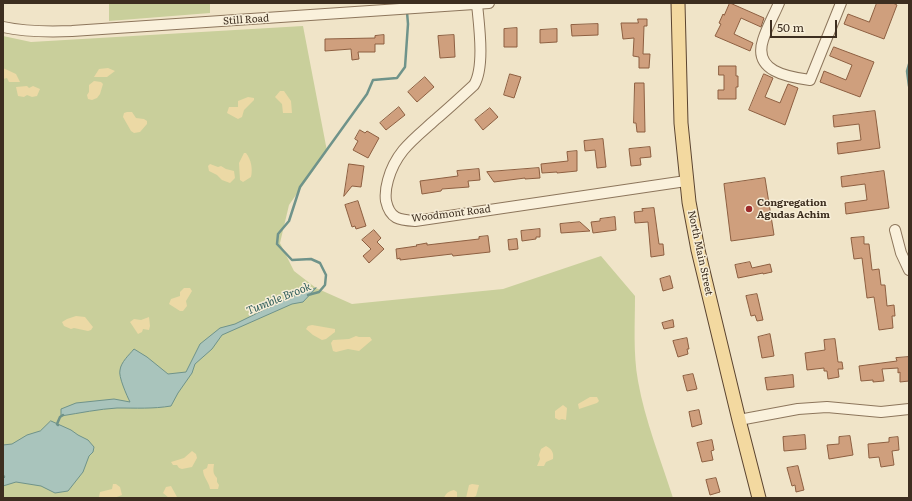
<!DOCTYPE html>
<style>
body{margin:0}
#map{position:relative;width:912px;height:501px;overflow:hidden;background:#f0e4c8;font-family:Literata,serif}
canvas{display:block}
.frame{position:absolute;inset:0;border:4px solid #3d2e20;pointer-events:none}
.scale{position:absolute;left:770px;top:20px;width:67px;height:18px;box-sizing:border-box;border:2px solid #3d2e20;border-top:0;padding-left:5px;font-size:12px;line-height:14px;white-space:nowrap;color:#3d2e20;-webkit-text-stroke:3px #f7eed8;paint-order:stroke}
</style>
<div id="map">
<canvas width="912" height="501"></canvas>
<div class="frame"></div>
<div class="scale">50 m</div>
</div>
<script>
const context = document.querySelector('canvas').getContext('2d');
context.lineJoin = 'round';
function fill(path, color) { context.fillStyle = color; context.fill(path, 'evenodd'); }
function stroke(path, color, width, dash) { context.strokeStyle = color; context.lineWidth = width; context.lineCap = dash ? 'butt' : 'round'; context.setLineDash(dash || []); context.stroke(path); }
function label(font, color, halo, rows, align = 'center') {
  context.font = font + ' Literata,serif'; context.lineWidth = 3; context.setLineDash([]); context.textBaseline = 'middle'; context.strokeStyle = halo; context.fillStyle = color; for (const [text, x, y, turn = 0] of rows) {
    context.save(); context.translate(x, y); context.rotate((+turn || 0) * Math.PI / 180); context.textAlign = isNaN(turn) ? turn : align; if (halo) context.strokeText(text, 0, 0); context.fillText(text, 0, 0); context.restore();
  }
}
fill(new Path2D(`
 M109 3H210V13L109 21Z
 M303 26 327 151 289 205 280 243 294 271 316 288 352 304 503 289 601 256 635 296C635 324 633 353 638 381 645 421 661 460 673 498H3V36L31 42Z`), '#c9cf9b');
fill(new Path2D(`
 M3 68 16 74 20 82H9L7 78 3 79Z
 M108 68 115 71 107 77H94L99 69Z
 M94 81 101 82 103 84 100 94 97 98 92 100 88 99 87 95 89 92V85Z
 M27 86 29 88 33 86 40 89 37 96 32 97 27 95 24 97 18 96 16 87Z
 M280 91H284L291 101 292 113H283L282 104 275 97Z
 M248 97 254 98V100L244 110 242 117 238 119 227 113 229 107H238V101Z
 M127 112H132L136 118 144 119 147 121V124L140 132 134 133 131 131 123 117 124 113Z
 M244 153H246C251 159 253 169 251 177L243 182 240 180 239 163Z
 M210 164 218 167 221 166 226 169 234 171 235 178 230 183 222 180 217 175 209 171 208 166Z
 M184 288H190L192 291 186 301 187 306 183 311H180L169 304 171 299 180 296V292Z
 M76 316 85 317 93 327 91 330 88 331 74 328 71 329 64 326 62 322 67 319Z
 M149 317 150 326 149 330 143 329 142 332 138 334 130 322 134 319 141 320Z
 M312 325 335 329V332L326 339 322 340 313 335 306 329 308 326Z
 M356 336 359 337H370L372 340 359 351 348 349 336 352 333 351 331 343 333 340 349 339Z
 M590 397H597L599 401 597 403 579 409 578 404Z
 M563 405 567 408 566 420 562 419 559 420 555 418V411Z
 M546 446C552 449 554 453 553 459L546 462 544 466H537L540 459 539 455 541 449Z
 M192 451 196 454 197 458 192 467 182 469 179 468 177 465H173L171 462 184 458Z
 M208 464H214C213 471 213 474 217 478V482L219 485 218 489H210C209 482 203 477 203 470L207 468Z
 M113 484H116L120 487 122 495C116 498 106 500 99 497L100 492 112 489Z
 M472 484 479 485 476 496 472 498H466L469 485Z
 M171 486 177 497V498H169L163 493 166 487Z
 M454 490 457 492V498H444C446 493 449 491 454 490Z`), '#ecd9a5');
const water = new Path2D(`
 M316 288 303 302 292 304 222 335 212 349 195 364 192 373 178 393 171 406C153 409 136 408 117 408 99 409 80 413 61 416V409L76 403 114 399 130 402C127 396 118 376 120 370 121 362 129 355 134 349L147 357 168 374 186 372 200 344 220 328 235 324 286 299Z
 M51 421 71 430 78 435 88 440 94 447 93 452 89 456 83 472 68 491 55 493 41 486 16 482 3 486V479L5 477 3 474V445L12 444 27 435 40 431Z`);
fill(water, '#a9c4bc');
stroke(water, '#6f938a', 1);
stroke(new Path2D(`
 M909 64 907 71 909 86
 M308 295 319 292 325 285 326 275 320 263 311 259 292 260 277 244 278 234 289 221 300 187 367 94 373 80 397 78 405 67 408 24 407 12
 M58 425 57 424 60 417 63 415`), '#6f938a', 2.5);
const building = new Path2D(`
 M730 3 764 18 761 27 741 18 734 34 753 43 750 51 715 36 721 24 719 23 723 14 724 15Z
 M877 3H893L897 5 884 39 844 24 848 14 869 22Z
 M638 19H647V26H644L643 54H650L649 68H639V57L633 56 634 38 623 39 621 23H638Z
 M598 24V35L572 36 571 25Z
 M517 28V47H504V29Z
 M557 29V42L540 43V30Z
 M384 35V44H375V52H358L359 59 352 60 351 49 325 51V39L375 38V36Z
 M454 35 455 57 440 58 438 36Z
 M834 47 874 62 860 97 820 82 824 71 846 80 852 65 830 56Z
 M719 66H736V76H738V87H736V99H718V90H724V75H719Z
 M510 74 521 77 514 98 504 95Z
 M764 74 773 78 765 97 780 103 788 84 798 88 785 125 749 110Z
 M425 77 434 87 417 102 408 92Z
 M635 83H644L645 132H637L636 123H634Z
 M399 107 405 115 386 130 380 123Z
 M490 108 498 117 483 130 475 120Z
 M875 111 880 148 838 154 837 143 861 140 859 124 834 127 833 116Z
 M360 130 365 133 367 131 379 138 368 158 353 150 358 141 355 139Z
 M603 139 606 167 597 168 595 150 585 151 584 141Z
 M650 147 651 157 640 158 641 165 631 166 629 149Z
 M577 151V171L557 173V172L542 173 541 164 568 161 567 152Z
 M349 164 364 166 361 187 352 186 344 196Z
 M539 168 540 178 525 179V178L494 182 487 172Z
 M479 169 480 180 468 181 469 187 442 189 441 191 422 194 420 181 458 176 457 171Z
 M884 171 889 208 846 214 845 203 867 200 865 184 842 187 841 177Z
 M765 178 774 235 731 241 724 184Z
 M358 201 366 226 356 229 355 226 352 227 345 205Z
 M654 208 659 244H663L664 255 651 257 648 222 635 223 634 212 643 211 642 209Z
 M615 217 616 230 593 233 591 222 600 221V219Z
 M580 222 590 231 561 233 560 224Z
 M540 229V237H536V239L522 241 521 231Z
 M374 230 381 238 377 242 384 249 369 263 363 256 371 249 362 240Z
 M488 236 490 252 453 256 452 254 400 260V258L397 259 396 249 417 246 416 245 427 243V245L479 239V237Z
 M864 237V244H869L872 270 879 269 881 285H885L887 306 894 305 895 316H892L893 328 879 330 874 297 867 298 862 258 854 259 851 238Z
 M517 239 518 249 509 250 508 240Z
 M750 262 752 268 770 264 772 272 763 274V273L738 278 735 265Z
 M670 276 673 288 663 291 660 279Z
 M757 294 763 320 757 321 755 315 751 316 746 296Z
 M673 320 674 327 664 329 662 323Z
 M770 334 774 356 762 358 758 337Z
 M687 338 689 349H687L688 354 678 357 673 341Z
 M835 339 838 362H842L843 369H838L839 377 828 379 827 371H824V368L807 370 805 353 825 350 824 340Z
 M909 357V381L900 382V372L898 373V368L882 369 884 381 873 382V380L861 381 859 366 897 361 896 358Z
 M693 374 697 389 687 391 683 376Z
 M793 375 794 387 767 390 765 378Z
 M699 410 702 424 692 427 689 412Z
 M805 435 806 449 784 451 783 437Z
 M850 436 853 455 829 459 827 445 839 444V437Z
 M898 437 899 450 892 451 894 465 881 467 879 457 869 458 868 444 889 442V438Z
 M712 440 714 450 711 451 713 460 702 462 697 443Z
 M798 466 804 490 796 492 795 485 792 486 787 468Z
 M716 478 720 492 710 495 706 480Z`);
fill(building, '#cf9f7d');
stroke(building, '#8d5f41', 1);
const minor = new Path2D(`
 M779 3C774 15 767 27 763 40 753 71 787 77 810 80L841 3
 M477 4C479 25 485 67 474 85 461 97 448 109 435 120 414 139 396 151 388 180 386 187 385 194 386 201 390 219 399 220 415 221L686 181
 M3 27C26 32 48 32 72 31L489 3
 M895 230 901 253 909 270
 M739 420 798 409 827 407 881 412 909 409`);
const major = new Path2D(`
 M678 3 681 123 689 202 698 250 739 420 759 498`);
stroke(minor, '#8d765c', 12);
stroke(major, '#5b4430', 15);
stroke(minor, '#faf1dc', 10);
stroke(major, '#f3d9a0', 13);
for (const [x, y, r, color] of [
 [749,209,4,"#9e2a2b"]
]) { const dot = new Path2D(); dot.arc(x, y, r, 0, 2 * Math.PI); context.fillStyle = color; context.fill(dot); stroke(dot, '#f7eed8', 1.5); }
label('10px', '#3d2e20', '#f7eed8', [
 ["Still Road",246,20,-4],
 ["Woodmont Road",451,214,-7],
 ["North Main Street",700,253,78]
]);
label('bold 10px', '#3d2e20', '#f7eed8', [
 ["Congregation",757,203],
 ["Agudas Achim",757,215]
], 'left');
label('italic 11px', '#2f5d5a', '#f7eed8', [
 ["Tumble Brook",279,299,-22]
]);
</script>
